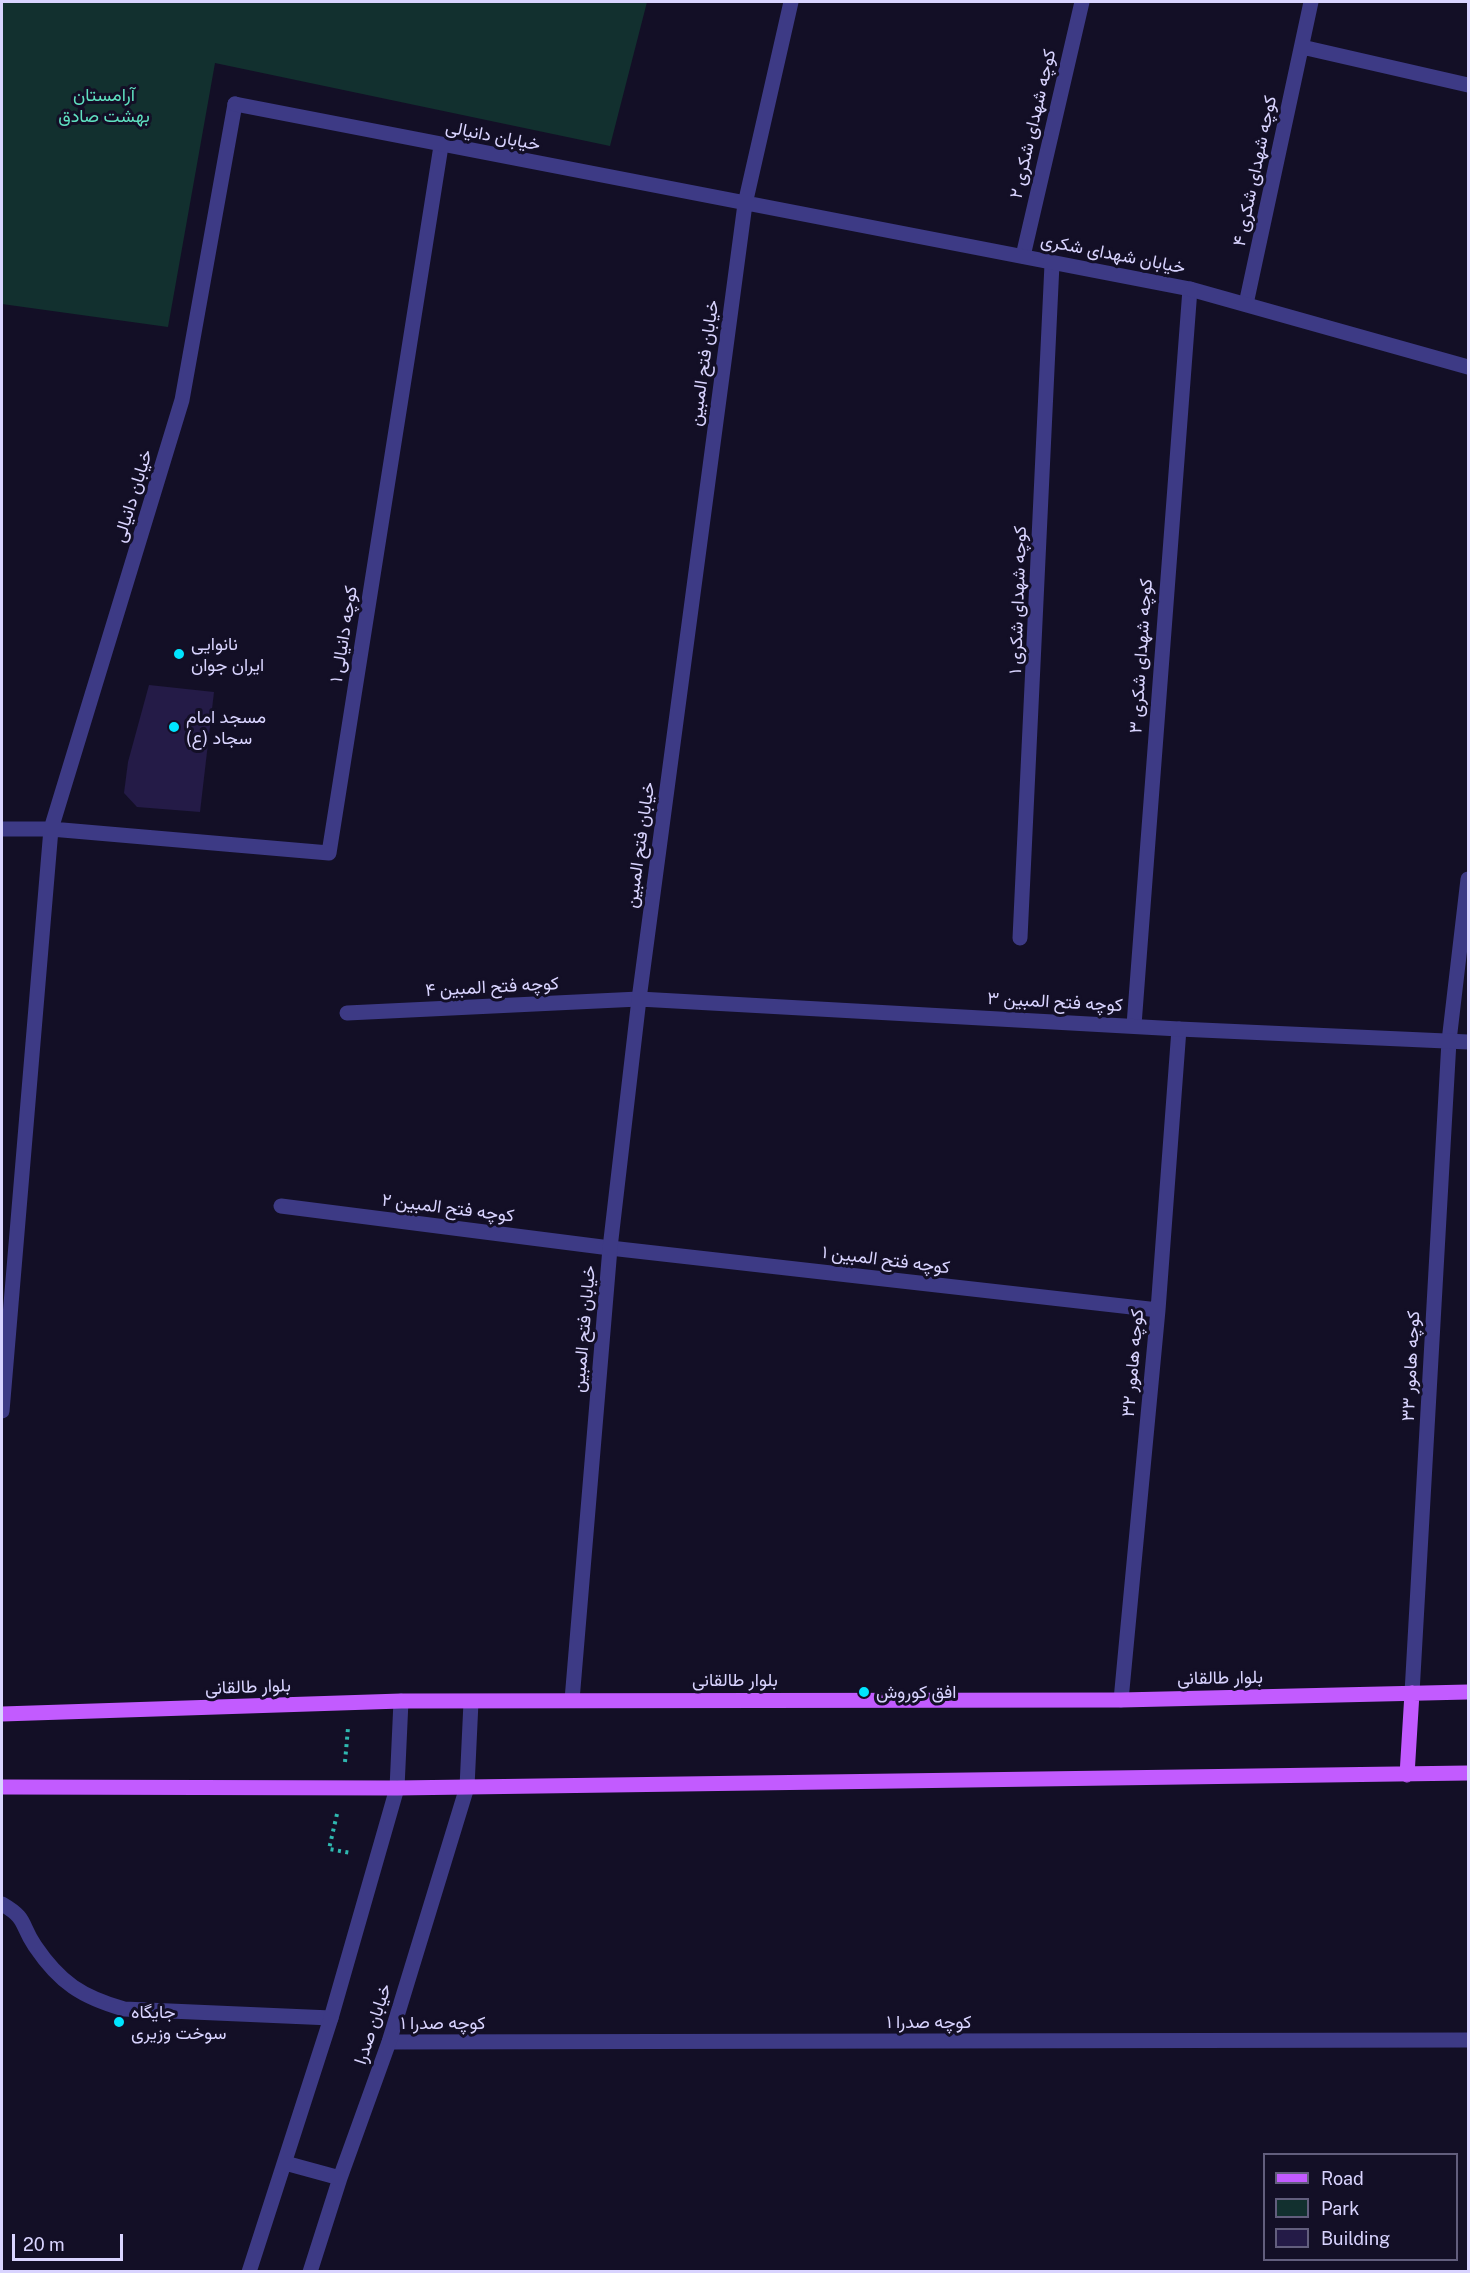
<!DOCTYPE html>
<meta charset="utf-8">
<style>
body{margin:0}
#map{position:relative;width:1470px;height:2273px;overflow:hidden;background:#130f26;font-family:"Public Sans",sans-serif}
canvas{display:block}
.frame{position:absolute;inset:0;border:3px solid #d9d4ff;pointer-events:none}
.legend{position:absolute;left:1263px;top:2153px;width:195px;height:108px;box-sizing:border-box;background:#130f26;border:2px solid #625e7d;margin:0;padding:8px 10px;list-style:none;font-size:18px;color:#d9d4ff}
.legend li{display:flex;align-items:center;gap:12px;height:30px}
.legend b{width:30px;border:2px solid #625e7d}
.scale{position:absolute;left:12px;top:2234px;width:111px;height:27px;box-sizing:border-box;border:3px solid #d9d4ff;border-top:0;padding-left:8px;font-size:18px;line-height:21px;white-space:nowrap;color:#d9d4ff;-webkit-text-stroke:4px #130f26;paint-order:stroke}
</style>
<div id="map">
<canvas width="1470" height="2273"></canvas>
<div class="frame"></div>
<ul class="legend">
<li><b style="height:8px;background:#c25bff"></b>Road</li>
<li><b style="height:16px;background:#12302f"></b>Park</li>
<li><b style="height:16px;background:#241b47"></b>Building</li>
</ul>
<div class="scale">20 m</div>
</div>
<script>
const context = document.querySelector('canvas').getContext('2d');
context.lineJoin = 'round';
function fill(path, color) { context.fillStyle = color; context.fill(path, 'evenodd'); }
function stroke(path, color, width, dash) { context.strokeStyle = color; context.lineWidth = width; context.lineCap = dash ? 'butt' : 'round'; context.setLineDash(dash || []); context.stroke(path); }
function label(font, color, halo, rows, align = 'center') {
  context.font = font + ' "Public Sans",Vazirmatn,sans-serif'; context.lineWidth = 6; context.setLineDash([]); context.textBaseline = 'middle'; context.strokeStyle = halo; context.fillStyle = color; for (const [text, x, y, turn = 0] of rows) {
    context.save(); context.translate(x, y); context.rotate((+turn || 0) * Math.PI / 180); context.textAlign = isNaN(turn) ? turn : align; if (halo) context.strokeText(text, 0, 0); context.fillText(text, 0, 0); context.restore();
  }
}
fill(new Path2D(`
 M2 2H647L610 146 215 63 168 327 2 304Z`), '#12302f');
fill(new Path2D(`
 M149 685 214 692 200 812 137 807 124 793 128 762Z`), '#241b47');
stroke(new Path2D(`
 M345 1762 348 1728
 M337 1814 329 1849 351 1853`), '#2fb8b0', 4, [3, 4.5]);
stroke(new Path2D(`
 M2 1904C28 1919 20 1924 35 1946 60 1983 82 1997 124 2009L331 2018`), '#3d3a85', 15);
stroke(new Path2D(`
 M1302 47 1468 85
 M1023 256 1082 2
 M1246 304 1311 2
 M2 829H51L329 853 441 146
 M1020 938 1052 264
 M347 1013 639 999
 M1134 1025 1190 289
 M281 1206 610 1248 1158 1310
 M2 1411 51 829 182 400 235 104
 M1412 1693 1449 1041 1468 879
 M1121 1700 1158 1310 1179 1029
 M389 2042 1468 2040`), '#3d3a85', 15);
stroke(new Path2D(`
 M235 104 1190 289 1468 367
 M639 999 1179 1029 1468 1042
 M572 1700 610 1248 639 999 745 204 791 2
 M285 2163 340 2178
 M249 2272 331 2018 397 1788 401 1701
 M310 2272 340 2178 389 2042 467 1787 471 1702`), '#3d3a85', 15);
stroke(new Path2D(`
 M2 1714 401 1701 1121 1700 1468 1692
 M1407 1775 1412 1693
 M2 1787 397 1788 1468 1773`), '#c25bff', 15);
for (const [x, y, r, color] of [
 [179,654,6,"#00e5ff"],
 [174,727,6,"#00e5ff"],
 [864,1692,6,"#00e5ff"],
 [119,2022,6,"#00e5ff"]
]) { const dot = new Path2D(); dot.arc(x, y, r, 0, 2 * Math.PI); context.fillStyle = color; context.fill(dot); stroke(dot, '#130f26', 2); }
label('18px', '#5fe0c0', '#130f26', [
 ["آرامستان",104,95],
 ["بهشت صادق",104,116]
]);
label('18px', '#d9d4ff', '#130f26', [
 ["کوچه شهدای شکری ۲",1033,124,-77],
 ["خیابان دانیالی",493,136,11],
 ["کوچه شهدای شکری ۴",1255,171,-78],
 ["خیابان شهدای شکری",1113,254,11],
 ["خیابان فتح المبین",704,363,-82],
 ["خیابان دانیالی",133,496,-73],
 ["کوچه شهدای شکری ۱",1018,600,-88],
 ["کوچه دانیالی ۱",344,634,-81],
 ["کوچه شهدای شکری ۳",1141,656,-86],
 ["خیابان فتح المبین",640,845,-82],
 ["کوچه فتح المبین ۴",492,987,-3],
 ["کوچه فتح المبین ۳",1055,1002,3],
 ["کوچه فتح المبین ۲",448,1208,7],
 ["کوچه فتح المبین ۱",886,1260,7],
 ["خیابان فتح المبین",584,1329,-85],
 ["کوچه هامور ۳۲",1133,1363,-85],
 ["کوچه هامور ۳۳",1411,1366,-87],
 ["بلوار طالقانی",1220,1678,-1],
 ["بلوار طالقانی",735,1680],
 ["بلوار طالقانی",248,1687,-2],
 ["کوچه صدرا ۱",929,2022],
 ["کوچه صدرا ۱",443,2023],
 ["خیابان صدرا",373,2024,-72]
]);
label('18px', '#d9d4ff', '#130f26', [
 ["نانوایی",191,644],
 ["ایران جوان",191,665],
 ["مسجد امام",186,717],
 ["سجاد (ع)",186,738],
 ["افق کوروش",876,1692],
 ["جایگاه",131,2012],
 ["سوخت وزیری",131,2033]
], 'left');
</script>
